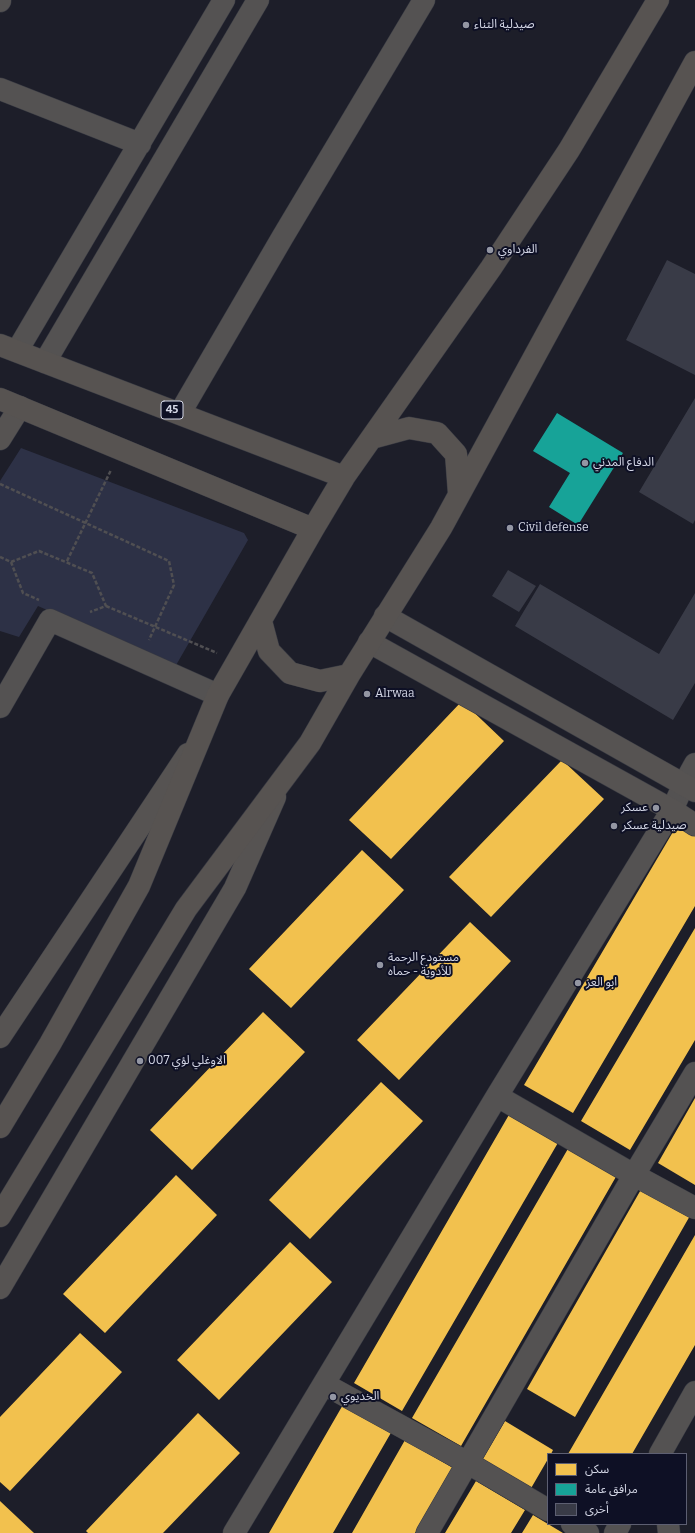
<!DOCTYPE html>
<meta charset="utf-8">
<style>
body{margin:0}
#map{position:relative;width:695px;height:1533px;overflow:hidden;background:#1d1e29;font-family:Bitter,"Noto Sans Arabic",serif}
canvas{display:block}
.legend{position:absolute;left:547px;top:1453px;width:140px;height:72px;box-sizing:border-box;background:#0e1025;border:1px solid #5d5f72;margin:0;padding:5px 7px;list-style:none;font-size:12px;color:#d3d6e5}
.legend li{display:flex;align-items:center;gap:8px;height:20px}
.legend b{width:20px;border:1px solid #5d5f72}
</style>
<div id="map">
<canvas width="695" height="1533"></canvas>
<ul class="legend">
<li><b style="height:11px;background:#f2c14e"></b>سكن</li>
<li><b style="height:11px;background:#17a398"></b>مرافق عامة</li>
<li><b style="height:11px;background:#393b47"></b>أخرى</li>
</ul>
</div>
<script>
const context = document.querySelector('canvas').getContext('2d');
context.lineJoin = 'round';
function fill(path, color) { context.fillStyle = color; context.fill(path, 'evenodd'); }
function stroke(path, color, width, dash) { context.strokeStyle = color; context.lineWidth = width; context.lineCap = dash ? 'butt' : 'round'; context.setLineDash(dash || []); context.stroke(path); }
function label(font, color, halo, rows, align = 'center') {
  context.font = font + ' Bitter,"Noto Sans Arabic",serif'; context.lineWidth = 4; context.setLineDash([]); context.textBaseline = 'middle'; context.strokeStyle = halo; context.fillStyle = color; for (const [text, x, y, turn = 0] of rows) {
    context.save(); context.translate(x, y); context.rotate((+turn || 0) * Math.PI / 180); context.textAlign = isNaN(turn) ? turn : align; if (halo) context.strokeText(text, 0, 0); context.fillText(text, 0, 0); context.restore();
  }
}
fill(new Path2D(`
 M21 448 244 533 248 540 175 667 38 606 19 637 0 631V481Z`), '#2d3146');
fill(new Path2D(`
 M462 701 504 741 391 859 349 820Z
 M562 760 604 799 491 917 449 877Z
 M677 825 695 836V906L573 1113 524 1085Z
 M362 850 404 890 291 1008 249 969Z
 M470 922 511 961 399 1080 357 1040Z
 M695 928V1040L630 1150 581 1121Z
 M263 1012 305 1052 192 1170 150 1130Z
 M381 1082 423 1121 310 1239 269 1200Z
 M695 1098V1185L658 1163Z
 M510 1113 559 1141 402 1411 354 1383Z
 M569 1147 617 1175 461 1446 412 1418Z
 M176 1175 217 1215 105 1333 63 1294Z
 M643 1186 691 1214 575 1417 527 1389Z
 M695 1235V1345L632 1454H568Z
 M290 1242 332 1282 219 1400 177 1360Z
 M80 1333 122 1372 10 1491 0 1482V1417Z
 M344 1403 392 1431 333 1533H269Z
 M198 1413 240 1453 163 1533H88L86 1531Z
 M505 1421 553 1450 551 1454H548V1459L530 1490 481 1462Z
 M405 1440 453 1468 415 1533H352Z
 M476 1481 525 1510 511 1533H445Z
 M0 1501 34 1533H0Z
 M533 1515 563 1533H522Z`), '#f2c14e');
fill(new Path2D(`
 M557 413 623 453 578 525 549 507 570 473 533 451Z`), '#17a398');
fill(new Path2D(`
 M667 260 695 274V375L626 340Z
 M695 398V520L693 524 639 492Z
 M508 570 536 586 519 612 492 596Z
 M540 584 659 654 695 593V683L673 720 515 626Z`), '#393b47');
const street = new Path2D(`
 M0 1V0
 M0 89 140 144
 M17 351 224 0
 M45 362 258 0
 M180 413 282 238 424 0
 M0 707 50 620 218 695
 M497 1096 634 1175 695 1208
 M324 1384 468 1463 548 1510
 M660 1454 695 1392
 M572 1524 588 1533
 M668 1524 669 1533
 M234 1533 497 1096 672 810 684 784 695 764
 M427 1533 634 1175 695 1073
 M615 1533 620 1524`);
const secondary = new Path2D(`
 M0 439 20 407
 M385 616 695 791
 M369 642 672 810 695 825
 M0 1037 188 754
 M0 1288 235 888 275 797`);
const primary = new Path2D(`
 M0 345 344 477
 M0 399 313 529
 M372 438 409 428 437 433 456 454 459 494
 M261 621 269 651 290 673 320 681 349 675
 M0 1127 50 1044 139 886 218 695 313 529 344 477 491 268 569 150 658 0
 M0 1216 186 909 310 743 349 675 441 528 695 62`);
stroke(street, '#373942', 23);
stroke(secondary, '#373942', 23);
stroke(primary, '#373942', 23);
stroke(new Path2D(`
 M0 484 169 561 174 585 149 640
 M0 557 11 562 23 593 39 600
 M67 561 111 470
 M11 562 39 551 92 573 106 606 90 612
 M106 606 217 653`), '#504f52', 2.5, [4, 2]);
stroke(street, '#545252', 22);
stroke(secondary, '#565352', 22);
stroke(primary, '#575351', 22);
for (const [x, y, r, color] of [
 [466,25,4,"#9396a3"],
 [490,250,4,"#9396a3"],
 [585,463,4,"#9396a3"],
 [510,528,4,"#9396a3"],
 [367,694,4,"#9396a3"],
 [656,808,4,"#9396a3"],
 [614,826,4,"#9396a3"],
 [380,965,4,"#9396a3"],
 [578,983,4,"#9396a3"],
 [140,1061,4,"#9396a3"],
 [333,1397,4,"#9396a3"]
]) { const dot = new Path2D(); dot.arc(x, y, r, 0, 2 * Math.PI); context.fillStyle = color; context.fill(dot); stroke(dot, '#0e1025', 1.5); }
for (const [x, y, w] of [
 [172,410,22]
]) { const box = new Path2D(); box.roundRect(x - w / 2, y - 9, w, 18, 3); context.fillStyle = '#0e1025'; context.fill(box); stroke(box, '#d3d6e5', 1); }
label('bold 11px', '#d3d6e5', null, [
 ["45",172,410]
]);
label('12px', '#d3d6e5', '#0e1025', [
 ["صيدلية الثناء",474,25],
 ["الفرداوي",498,250],
 ["الدفاع المدني",593,463],
 ["Civil defense",518,528],
 ["Alrwaa",375,694],
 ["عسكر",648,808,"right"],
 ["صيدلية عسكر",622,826],
 ["مستودع الرحمة",388,958],
 ["للأدوية - حماه",388,972],
 ["ابو العز",586,983],
 ["الاوغلي لؤي 007",148,1061],
 ["الخديوي",341,1397]
], 'left');
</script>
